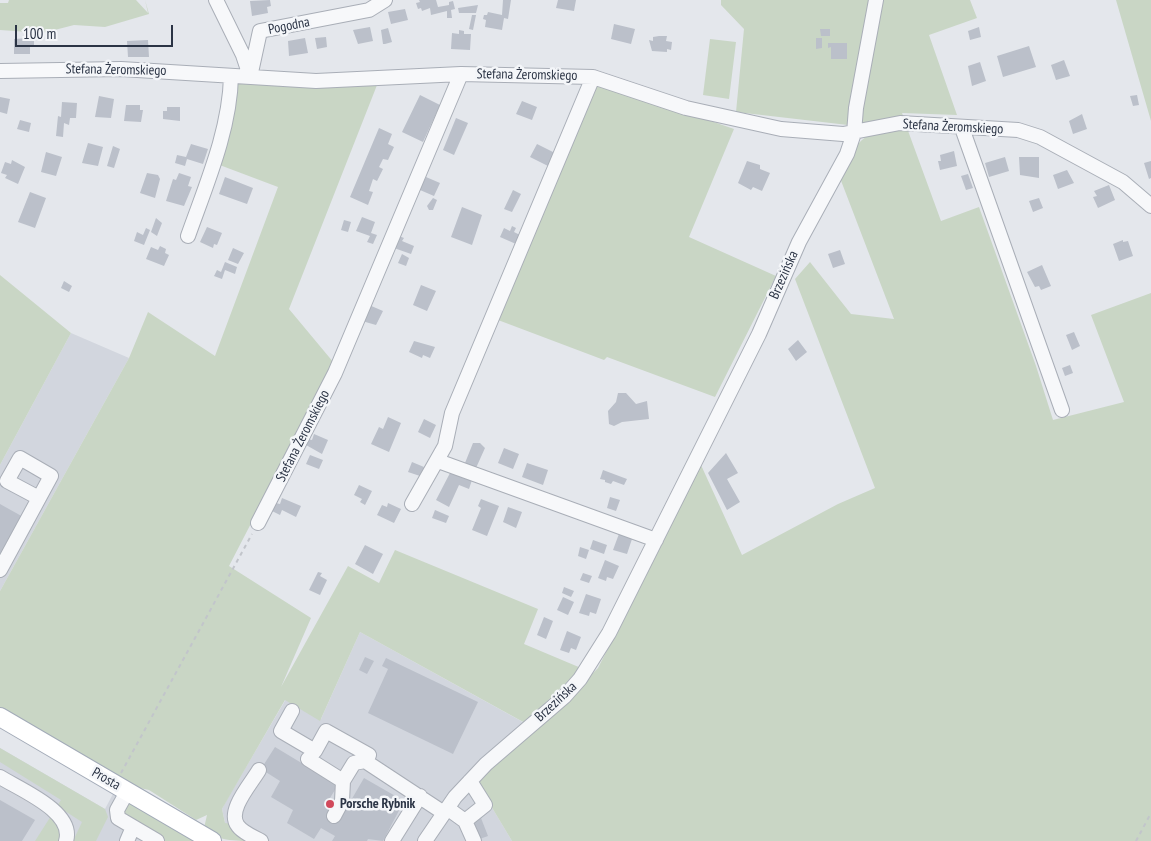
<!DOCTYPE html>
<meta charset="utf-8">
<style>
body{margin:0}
#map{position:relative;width:1151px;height:841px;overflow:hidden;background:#e4e7ec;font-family:"PT Sans Narrow",sans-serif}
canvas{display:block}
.scale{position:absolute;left:15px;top:25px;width:158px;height:22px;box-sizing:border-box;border:2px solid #2b3445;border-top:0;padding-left:6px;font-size:15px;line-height:18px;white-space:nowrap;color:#2b3445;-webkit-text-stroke:4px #f4f6f9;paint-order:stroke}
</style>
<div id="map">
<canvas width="1151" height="841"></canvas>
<div class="scale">100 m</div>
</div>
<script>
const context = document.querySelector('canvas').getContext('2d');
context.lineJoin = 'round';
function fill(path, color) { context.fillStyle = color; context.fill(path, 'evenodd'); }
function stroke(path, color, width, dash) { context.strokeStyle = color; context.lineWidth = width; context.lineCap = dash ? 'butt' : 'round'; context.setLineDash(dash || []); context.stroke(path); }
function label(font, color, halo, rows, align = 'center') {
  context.font = font + ' "PT Sans Narrow",sans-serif'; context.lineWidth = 5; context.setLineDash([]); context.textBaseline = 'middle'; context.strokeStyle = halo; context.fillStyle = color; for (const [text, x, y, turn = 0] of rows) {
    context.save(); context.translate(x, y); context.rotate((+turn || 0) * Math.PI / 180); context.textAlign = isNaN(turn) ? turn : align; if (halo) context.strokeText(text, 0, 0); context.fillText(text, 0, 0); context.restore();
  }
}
fill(new Path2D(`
 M71 333 129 358 0 591V465Z
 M360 632 530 726 419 841H243L226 827 222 809 225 803 286 699 321 719Z
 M0 748 105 809 114 792 197 841H0Z
 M476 781 512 841H430Z`), '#d2d6de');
fill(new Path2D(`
 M9 0H136L148 13 145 0 149 14 105 27 74 25 43 33 0 30V3H8Z
 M721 0H870L848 125 736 112 744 29 721 5Z
 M879 0H970L977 18 929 35 957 115 902 113 904 118 859 125Z
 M1116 0H1151V121Z
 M710 39 736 42 729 99 703 95Z
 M379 80 289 309 334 363 229 566 311 618 281 687 348 566 379 583 395 550 538 609 524 644 581 668 525 723 360 632 320 721 285 700 222 809 225 823 232 824 253 841C237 841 214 841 204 828L207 815 196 820 149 790 130 786 0 709V591L129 358 148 312 215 356 278 187 217 164 235 81Z
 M599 82 734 129 689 237 776 276 715 397 607 357 604 360 498 320Z
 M907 128 941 221 979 207 1036 366 1053 420 1124 402 1091 315 1151 293V841H512L476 781 566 700 598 668 701 465 742 555 838 504 875 488 795 279 810 262 851 314 894 319 840 178C860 137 859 132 907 128Z
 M0 275 71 333 0 465Z
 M0 748 105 809 108 817 96 841H73L82 822 57 806 61 800 0 762Z
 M132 802 199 841H162L127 819 123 812 127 805Z
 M51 816 61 827 59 841H35Z`), '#c9d6c5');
fill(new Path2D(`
 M270 0 271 6 267 7 268 13 252 16 250 1Z
 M419 0H436L438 7 449 5V2L453 1 455 9 451 10 452 18H447V11L431 15 430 8 422 11 421 8 418 9 416 3 420 2Z
 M503 0H511L508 19 504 18 502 30 485 27 486 20 483 19 484 15H487L488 12 502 15Z
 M558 0H576L574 11 556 8Z
 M478 5 476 13H459L458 8Z
 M405 9 408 20 391 24 388 12Z
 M472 15H476L473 30 469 29Z
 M614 24 635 29 631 44 611 39Z
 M370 27 373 41 358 44 353 30Z
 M979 27 981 37 970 40 968 31Z
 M388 28 392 42 385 44H383L381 30Z
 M820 29H830V36H821Z
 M459 30 464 31V34H471L470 50 451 49 452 33 459 34Z
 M659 36H667L666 41 672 42 671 50 667 49V52L652 51 649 40 653 41V37Z
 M326 37 327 47 317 49 315 38Z
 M30 38V41H34V47H30V54H14V39Z
 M305 38 308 53 289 56 288 41Z
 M816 38H822V48L816 49Z
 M148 40 149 57H128L127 41Z
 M828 43H847V59H831V47L828 48Z
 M1029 46 1036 67 1003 77 997 56Z
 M1064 60 1070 76 1056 80 1051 65Z
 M980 62 986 81 972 86 968 66Z
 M420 95 440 105 423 142 402 132Z
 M1137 95 1139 105 1133 106 1130 96Z
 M99 96 114 99 111 118 95 117Z
 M0 97 10 99 7 114 0 112Z
 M522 101 537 107 532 120 516 114Z
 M62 102 77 103 76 118H70L69 125 64 123 63 137 56 136 58 116 61 117Z
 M126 105H140V110H143L141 122 124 121Z
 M167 107H180V121L163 119V111H167Z
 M1082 114 1087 129 1073 134 1069 121Z
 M456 118 468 123 454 155 443 150Z
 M20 120 31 123 29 132 17 129Z
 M379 128 392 134 388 144 394 147 388 160 383 159 379 167 383 169 377 181 373 179 369 191 373 192 368 205 350 197Z
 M88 143 103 147 98 166 82 163Z
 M191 144 208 149 203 164 187 159 185 166 175 163 177 155 186 157Z
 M537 144 555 153 548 166 530 157Z
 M113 146 120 149 114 168 107 166Z
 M954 151 957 166 940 170 938 161H941L940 155Z
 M46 152 62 157 56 176 41 172Z
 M1005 157 1009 171 989 177 985 163Z
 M1019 157H1039V178L1020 175Z
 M12 160 25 167 18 184 5 178 7 175 1 173 5 162 11 164Z
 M747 161 760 165V169L770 173 762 191 753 187 751 190 738 183Z
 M1151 161V178L1149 179 1144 163Z
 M1067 170 1074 183 1058 189 1053 175Z
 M147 173 158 175 160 179 155 198 140 193Z
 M179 173 191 177 188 186 192 187 184 206 166 201 173 179 176 180Z
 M968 174 973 188 966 190 961 176Z
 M225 177 253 188 247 204 219 194Z
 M426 177 440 183 434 196 420 190 421 187 418 186 420 181 423 183Z
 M1109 185 1115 200 1098 208 1093 197 1097 196 1094 191Z
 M513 190 521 194 512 212 504 209Z
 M30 192 46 198 35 228 18 222Z
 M433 198 437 200 433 210H429L427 206Z
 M1039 198 1043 208 1033 212 1029 201Z
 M462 207 482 215 472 245 451 237Z
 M362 217 375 222 371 233 377 235 373 244 367 242 370 236 356 231Z
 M156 218 162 223 157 236 151 232Z
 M344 220 351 222 348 232 341 230Z
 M512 226 516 228 514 232 520 235 516 244 500 237 504 228 510 231Z
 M207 227 222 233 217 245 214 244 213 248 200 242Z
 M146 228 150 230 144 245 134 241 137 232 143 235Z
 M399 236 404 238 402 241 414 246 411 254 394 248Z
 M1123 240V242L1128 241 1133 256 1119 261 1113 244Z
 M160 246 166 249 165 253 169 255 164 266 146 259 151 247 158 250Z
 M233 248 244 253 238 264 228 260Z
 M840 250 845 264 833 268 828 254Z
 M402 254 409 258 406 266 398 263Z
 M225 262 237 267 235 274 225 270 222 279 214 276 217 270 221 272Z
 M1042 265 1051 286 1041 290 1039 286 1035 287 1027 272Z
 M64 281 72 286 69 292 61 288Z
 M421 285 436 291 427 311 413 305Z
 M369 305 383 311 376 325 362 321Z
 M1074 332 1080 346 1072 350 1066 335Z
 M798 340 807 352 796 361 788 349Z
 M414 341 435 347 430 358 423 355 422 358 409 352Z
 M1070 365 1073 373 1065 376 1062 368Z
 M618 393H626L636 404 647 401 649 419 622 422 614 426 609 424 608 411 616 402Z
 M388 417 401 423 389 452 371 444 379 427 383 429Z
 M424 419 436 425 430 438 418 432Z
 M314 434 328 440 322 454 306 445 308 439 312 440Z
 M473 443H480L485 448 476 468 465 463Z
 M504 448 519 454 513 469 498 463Z
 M726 453 738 473 727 479 740 502 727 510 708 473Z
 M310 455 323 460 319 469 306 464Z
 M412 462 424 467 420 476 408 472Z
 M527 463 548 470 543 485 522 477Z
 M603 470 627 479 624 485 613 481 611 484 605 482V480L600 479Z
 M450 473 472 480 469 489 459 485 449 507 436 500Z
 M359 485 372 491 365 505 360 502 362 499 354 495Z
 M610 497 620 500 616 511 607 508Z
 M282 498 301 506 296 517 282 510 280 515 272 511 276 503 280 504Z
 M481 499 499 506 487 536 472 530 481 508 478 506Z
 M388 503 401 509 394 523 377 515 382 505 387 507Z
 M0 504 25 518 0 564Z
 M508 507 522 512 516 528 503 522Z
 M435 510 449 516 446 523 432 518Z
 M620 531 633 536 627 554 613 550Z
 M593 540 607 545 604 554 590 549Z
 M365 545 383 554 373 574 355 564Z
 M580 547 589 550 586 559 578 556Z
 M605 560 619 566 613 579 607 577 606 581 598 578Z
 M318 572 322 573 320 576 327 580 320 595 309 590Z
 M583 573 592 576 589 583 580 580Z
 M564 587 574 591 571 597 562 593Z
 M586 594 601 599 596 614 590 612 589 616 579 613Z
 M563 597 574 602 568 615 557 610Z
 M544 617 553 621 546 639 537 635Z
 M567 631 581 637 576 650 571 648 569 653 560 650Z
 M365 657 374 661 367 674 359 670Z
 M386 658 478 702 453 754 368 713 388 669 382 666Z
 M275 747 338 785 325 806 331 810 329 815 339 821 364 778 404 801 383 841 368 839 367 841H332L335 836 321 828 314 839 287 823 293 810 271 797 280 781 261 769Z
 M0 800 35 820 22 841H0Z
 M481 818 488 836 474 841 466 824Z`), '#bbc0ca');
const minor = new Path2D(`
 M216 0 243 55 250 76
 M0 71 121 69 316 81 461 74 593 77 686 108 781 129 843 134 900 123 1018 130 1040 137 1123 182 1151 206
 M250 77 260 31 369 10 385 0
 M962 128 1062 410
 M188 236C206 185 230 130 231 76
 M438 461 656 540
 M412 504 445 446 452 413 593 77
 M258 523 335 373 461 74
 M0 570 51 476 20 458 7 481 39 498
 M292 711 281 731 315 751 326 731 369 755 365 761 444 813
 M308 759 343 781 354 763 365 761
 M259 770C251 784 226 811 238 826 243 833 254 837 261 841
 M0 777C21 790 75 812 66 841
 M127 792 117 810 118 818 157 841
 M447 808 465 821 485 805 470 781
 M334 816 342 801 343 781
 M465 821 474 841
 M127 841 133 827
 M392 841 420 796
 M425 841 455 797 486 764 564 697 580 679 609 633 759 334 799 242 847 154 854 133 856 108 876 0`);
const major = new Path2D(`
 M0 717 212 841`);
stroke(minor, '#a9aeb7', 16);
stroke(major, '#a3abb8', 20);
stroke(new Path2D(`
 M121 773 252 534
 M1136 841 1151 813`), '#c2c5cb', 2, [4, 4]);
stroke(minor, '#f7f8fa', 14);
stroke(major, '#fff', 18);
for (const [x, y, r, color] of [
 [330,804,5,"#d1495b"]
]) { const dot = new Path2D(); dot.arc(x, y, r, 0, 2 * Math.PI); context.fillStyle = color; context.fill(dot); stroke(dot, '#f4f6f9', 2); }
label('14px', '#2b3445', '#f4f6f9', [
 ["Pogodna",289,26,-11],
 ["Stefana Żeromskiego",116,70,1],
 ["Stefana Żeromskiego",527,75,1],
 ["Stefana Żeromskiego",953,127,3],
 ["Brzezińska",784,275,-66],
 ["Stefana Żeromskiego",303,436,-63],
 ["Brzezińska",556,702,-43],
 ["Prosta",106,779,30]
]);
label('bold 14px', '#2b3445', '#f4f6f9', [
 ["Porsche Rybnik",340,804]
], 'left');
</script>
